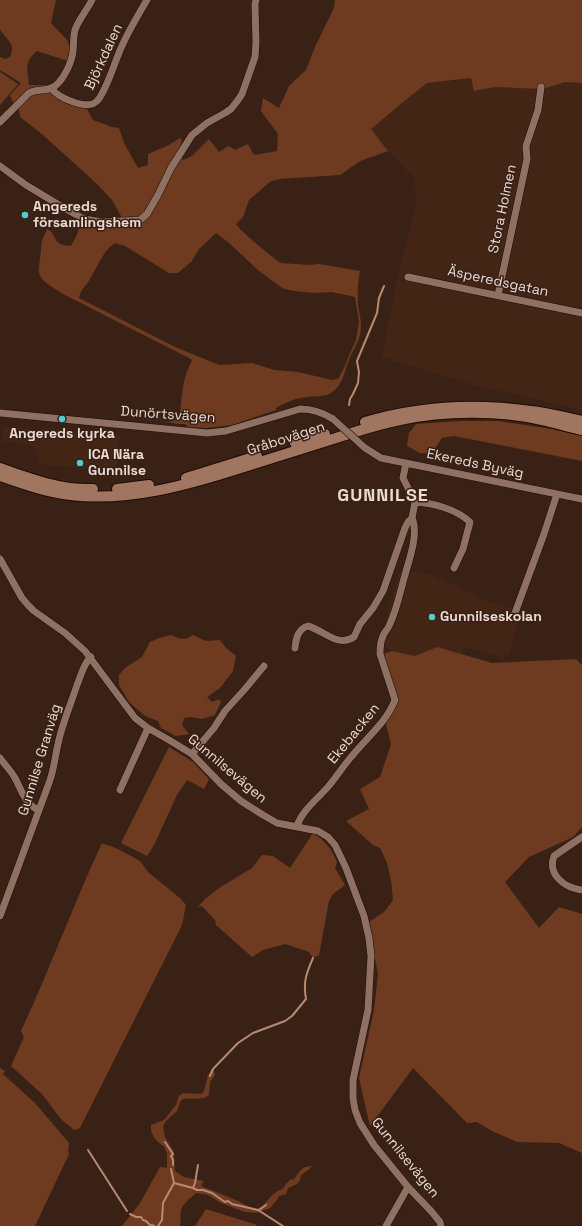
<!DOCTYPE html>
<meta charset="utf-8">
<style>
body{margin:0}
canvas{display:block;background:#392116}
</style>
<canvas width="582" height="1226"></canvas>
<script>
const context = document.querySelector('canvas').getContext('2d');
context.lineJoin = 'round';
function fill(path, color) { context.fillStyle = color; context.fill(path, 'evenodd'); }
function stroke(path, color, width, dash) { context.strokeStyle = color; context.lineWidth = width; context.lineCap = dash ? 'butt' : 'round'; context.setLineDash(dash || []); context.stroke(path); }
function label(font, color, halo, rows, align = 'center') {
  context.font = font + ' "Space Grotesk",sans-serif'; context.lineWidth = 3; context.setLineDash([]); context.textBaseline = 'middle'; context.strokeStyle = halo; context.fillStyle = color; for (const [text, x, y, turn = 0] of rows) {
    context.save(); context.translate(x, y); context.rotate((+turn || 0) * Math.PI / 180); context.textAlign = isNaN(turn) ? turn : align; if (halo) context.strokeText(text, 0, 0); context.fillText(text, 0, 0); context.restore();
  }
}
fill(new Path2D(`
 M472 78 474 91 495 87 542 89 565 82 582 83V410L474 385 382 357 400 267 417 203 413 177 388 151 371 129 402 103 427 83Z
 M4 426 35 430 48 428 120 435 116 472 48 465 40 463 33 446 2 441Z
 M400 571 428 573 484 600 521 611 510 653 503 658 463 647 461 654 437 647 415 656 392 651 384 645 383 633Z`), '#432516');
fill(new Path2D(`
 M0 0H56L51 23 67 40 70 47 68 61 37 51C23 62 28 70 29 85H46L66 96 83 102 93 120 112 127 119 128 124 143 138 168 148 165V154L167 146 180 138 182 141 177 154 183 160 192 156 209 139 219 152 229 146 235 150 248 144 254 155 277 151 278 134 261 111 263 98 279 108 289 86 306 70 315 47 334 8 335 0H582V83L565 82 542 89 495 87 474 91 471 78 427 83 402 103 371 129 388 151 360 161 340 175 280 179 271 181 249 200 243 217 236 224 240 229 254 242 280 263 310 265 319 264 360 271C358 281 357 291 358 301 358 310 361 317 361 326 361 338 355 347 350 357 344 371 344 386 329 394 323 397 315 396 308 397 296 398 286 402 276 408V410L232 425 206 428 189 427 185 424H179L160 421C169 422 175 423 180 415 182 397 182 377 192 361L191 359 63 294C56 289 40 281 39 273 38 270 41 254 41 250 42 247 41 244 42 241 43 237 46 233 47 229 59 235 50 245 71 246L77 235 80 225 102 228 120 227 121 216 112 200 97 184 42 134 20 117 19 110 14 105 10 95 21 83 0 70V57L5 59 10 57C17 42 6 41 0 29 0 24 0 7 0 0ZM216 233 228 242 258 270 282 288 294 291 314 293 332 292 355 297 359 322 356 340 349 355 345 366 338 379 332 380 298 372 274 370 252 363 219 365 173 346 79 298C80 290 86 286 90 279 98 266 102 252 115 243L125 246 169 273H178L192 261 199 249Z
 M0 72 18 84 0 105Z
 M460 421H498L552 429 582 436V461L454 436 442 438 431 454 420 453 407 446 409 433 416 424Z
 M171 635C180 639 184 641 193 635L206 641 220 640 226 648 236 656 233 671 220 688 207 697 212 702 219 699 221 702 215 715 202 719 191 717 184 718 182 725 189 734 176 736 161 728 158 721 145 716 129 702 119 685V675L125 668 142 657 150 642 159 638Z
 M437 647 492 663 576 659 582 665V827L573 837 529 857 505 882 539 928 559 907 582 914V1153L559 1143 517 1142 492 1131 477 1122 467 1123 413 1068 370 1126 359 1078 374 1010 378 975 369 922 384 912 393 900 391 880 387 863 380 848 373 845 346 821 369 809 360 789 380 777 391 744 386 724 397 701 384 654 392 651 415 656Z
 M169 747 193 762 209 779 204 789 187 780 177 795 154 845 147 856 121 843Z
 M313 833C326 842 331 848 337 862L335 868 345 885 333 894 329 901 319 955 313 958 309 952 285 944 263 950 252 957 216 925 215 920 202 906 198 907 204 900 219 888 252 868 262 855 273 856 290 868Z
 M102 843 118 849 140 861 148 872 181 899 186 905 182 925 80 1128 74 1130 61 1119 42 1094 11 1066 24 1037 21 1031C50 969 73 905 102 843Z
 M0 1068 5 1071 3 1074 35 1103 69 1143 68 1151 69 1154 35 1226H0Z
 M212 1069 214 1071 215 1075 210 1082 209 1095C200 1102 190 1096 181 1100L177 1111 166 1121 163 1126 165 1137 174 1152 175 1171 184 1177 204 1181 201 1186 236 1200 249 1207 257 1209C260 1207 264 1205 266 1202 272 1196 275 1191 283 1189L285 1185 291 1179 293 1180C300 1173 300 1166 312 1166 309 1170 305 1172 301 1175 301 1183 295 1185 288 1188L286 1194 279 1196 277 1200 270 1208 257 1213 245 1212 221 1203 208 1195 196 1193C191 1198 183 1203 181 1210 180 1215 181 1221 180 1226H122L140 1203 160 1167 167 1168V1154L164 1146C156 1142 150 1134 151 1125L164 1120 176 1105 179 1096 183 1093 201 1094 204 1091 208 1075Z
 M206 1209 257 1225 256 1226H195Z`), '#6e3b21');
stroke(new Path2D(`
 M349 405 350 399 353 394 358 383 359 372 357 361 377 313 379 298 384 286
 M210 1076 213 1069 238 1043 253 1033 285 1021 292 1016 306 999C303 982 306 974 313 958
 M165 1142 173 1154 171 1156 173 1160V1165
 M88 1150 127 1211
 M174 1183 193 1188 197 1190H203L212 1193 225 1202 228 1201 232 1204 258 1210 283 1226
 M193 1188 195 1183 198 1165
 M259 1210 266 1205
 M130 1214 136 1217H141L143 1220 146 1221 151 1226 152 1225 154 1226
 M158 1226 162 1220 163 1203 174 1183 171 1169`), '#b78973', 2);
const minor = new Path2D(`
 M51 88C58 98 88 111 97 101 106 92 115 61 121 48 128 32 138 15 147 0
 M0 122 29 93C37 88 48 92 55 86 64 79 72 62 73 51 74 44 73 37 75 30 79 19 87 10 92 0
 M0 166 26 185 64 208 84 219 102 222 140 220 147 214 158 195 171 168 192 135 207 123 225 113 231 109 238 100 242 94 255 57 256 42 255 4 256 0
 M408 277 582 313
 M498 295 527 159 526 146 538 110 541 87
 M0 413 207 433 226 431 300 409C312 409 322 412 333 419
 M365 448 381 458 582 499
 M415 502C433 503 456 509 470 522L463 549 454 568
 M0 559 22 598 28 605 34 611 65 633 85 651 135 718 148 728 169 740 192 754 221 784 241 801 263 815 277 823 318 831 328 837 335 845 346 868 364 916 369 938 371 956 368 1010 353 1080V1098L355 1110 360 1123 374 1145 408 1187 431 1211 440 1222 441 1226
 M515 613 544 534 557 494
 M295 648C296 638 298 629 308 626 323 630 338 648 354 637L360 624 373 608 383 591 405 528 408 522 412 518 415 502 403 478 406 463
 M192 754 214 728 225 711 245 689 264 666
 M0 758C5 765 11 771 15 778 21 789 26 806 39 810
 M120 790 148 728
 M297 826C302 811 316 800 327 788 336 778 343 766 352 756 367 737 386 723 395 700L380 654C380 648 380 642 383 636 384 632 388 629 389 626 397 610 400 592 405 575 409 560 419 534 412 518
 M582 837 554 856C547 875 565 888 582 890
 M0 916 49 783C54 770 55 757 58 744 62 724 71 704 77 685 81 676 83 664 91 657
 M386 1226 408 1187`);
const secondary = new Path2D(`
 M365 422C419 406 476 403 531 411 548 413 565 417 582 421
 M295 443 325 434
 M0 468C30 479 61 490 93 489
 M0 476C23 484 46 492 70 495 129 502 188 485 244 467 273 458 302 449 330 440 354 432 376 425 400 420 444 411 498 410 541 420 555 423 568 427 582 430
 M186 478 257 456
 M117 489 149 485`);
stroke(minor, '#200a02', 8);
stroke(secondary, '#200a02', 12);
stroke(minor, '#8e7163', 7);
stroke(secondary, '#a07661', 10);
const minorBridge = new Path2D(`
 M333 419 365 448`);
stroke(minorBridge, '#200a02', 8, []);
stroke(minorBridge, '#8e7163', 7);
for (const [x, y, r, color] of [
 [25,215,4,"#52cdce"],
 [62,419,4,"#52cdce"],
 [80,463,4,"#52cdce"],
 [432,617,4,"#52cdce"]
]) { const dot = new Path2D(); dot.arc(x, y, r, 0, 2 * Math.PI); context.fillStyle = color; context.fill(dot); stroke(dot, '#392116', 1.5); }
label('14px', '#eadad2', '#392116', [
 ["Björkdalen",104,57,-65],
 ["Stora Holmen",503,209,-78],
 ["Äsperedsgatan",498,282,12],
 ["Dunörtsvägen",168,415,4],
 ["Gråbovägen",286,439,-18],
 ["Ekereds Byväg",475,464,12],
 ["Ekebacken",354,734,-51],
 ["Gunnilse Granväg",40,760,-73],
 ["Gunnilsevägen",227,769,40],
 ["Gunnilsevägen",405,1158,51]
]);
label('bold 14px', '#eadad2', '#392116', [
 ["Angereds",33,207],
 ["församlingshem",33,223],
 ["Angereds kyrka",62,434,"center"],
 ["ICA Nära",88,455],
 ["Gunnilse",88,471],
 ["Gunnilseskolan",440,617]
], 'left');
context.letterSpacing = '1px';
label('bold 18px', '#eadad2', '#392116', [
 ["GUNNILSE",383,496]
]);
context.letterSpacing = '0px';
</script>
